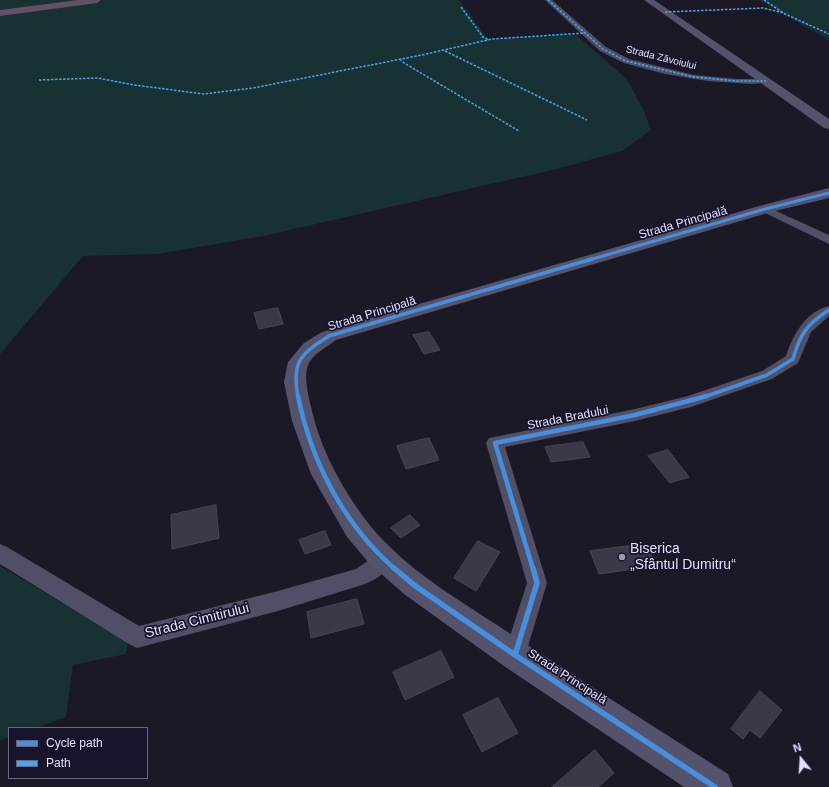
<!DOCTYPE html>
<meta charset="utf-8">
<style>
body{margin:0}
#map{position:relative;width:829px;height:787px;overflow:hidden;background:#1c1926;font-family:Helvetica,sans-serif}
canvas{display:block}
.legend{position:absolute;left:8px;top:727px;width:140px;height:52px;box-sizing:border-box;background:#18142b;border:1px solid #69667f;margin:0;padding:5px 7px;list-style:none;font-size:12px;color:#e3e0fd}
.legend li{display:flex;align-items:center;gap:8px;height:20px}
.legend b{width:20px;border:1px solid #69667f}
.north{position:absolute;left:781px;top:739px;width:40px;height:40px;-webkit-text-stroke:3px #18142b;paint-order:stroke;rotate:342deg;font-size:11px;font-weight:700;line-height:16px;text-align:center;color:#e3e0fd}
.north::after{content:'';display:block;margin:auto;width:14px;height:18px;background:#e3e0fd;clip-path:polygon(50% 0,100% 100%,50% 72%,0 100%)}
</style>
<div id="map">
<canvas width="829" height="787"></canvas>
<ul class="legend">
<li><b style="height:5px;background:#468fdf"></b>Cycle path</li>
<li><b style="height:5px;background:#3fa9f5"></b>Path</li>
</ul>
<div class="north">N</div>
</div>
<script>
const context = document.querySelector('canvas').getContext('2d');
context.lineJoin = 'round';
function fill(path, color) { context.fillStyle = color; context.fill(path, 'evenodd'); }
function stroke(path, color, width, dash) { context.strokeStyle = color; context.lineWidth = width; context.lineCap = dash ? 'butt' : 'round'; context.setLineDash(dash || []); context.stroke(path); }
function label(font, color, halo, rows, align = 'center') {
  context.font = font + ' Helvetica,sans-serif'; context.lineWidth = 3.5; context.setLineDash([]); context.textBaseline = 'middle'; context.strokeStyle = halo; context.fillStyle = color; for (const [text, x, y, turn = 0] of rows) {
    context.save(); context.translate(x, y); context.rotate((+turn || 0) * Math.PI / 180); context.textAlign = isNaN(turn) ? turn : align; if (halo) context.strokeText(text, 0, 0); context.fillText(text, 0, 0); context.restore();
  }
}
fill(new Path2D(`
 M0 0H459L488 39 575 34 627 79 644 111 651 130 622 151 556 169 268 235 158 254 83 256 0 354Z
 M759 0H829V40Z
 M0 566 128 642 126 654 73 665 66 717 35 728H9V737L0 740Z`), '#183132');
const building = new Path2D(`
 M278 308 283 324 259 329 254 313Z
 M429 332 440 350 424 354 413 335Z
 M429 438 439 460 406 469 397 446Z
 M583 442 590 457 551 462 545 447Z
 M668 450 689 477 670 483 648 456Z
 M216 505 219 538 172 549 171 515Z
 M410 515 420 525 401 538 391 528Z
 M325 531 331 545 305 554 299 540Z
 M478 541 500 552 476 591 454 578Z
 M636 545 644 547 650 553 654 561 648 567 599 574 590 551Z
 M357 599 364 624 311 638 307 612Z
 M441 651 454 677 405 700 393 672Z
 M760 691 782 710 760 738 750 730 743 739 731 729Z
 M498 698 518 733 482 752 463 715Z
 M595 750 614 773 598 787H552Z`);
fill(building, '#3b3847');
stroke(building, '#494558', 1);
fill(new Path2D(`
 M545 0H552L606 47 629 59 694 75 737 79H766L770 81 766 83 751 84 708 81 665 74 624 63 600 51Z
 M765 206 829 235V244L761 211 759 209 761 207Z
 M829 306V316L811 332 798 363 772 379 691 407 635 421 505 447 547 583 523 663 515 666 507 663 504 655 527 583 486 443 489 438 635 409 688 396 762 371 786 356C793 335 805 312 829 306Z
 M0 544 7 547 139 626 278 591 356 569 378 554 385 551 392 554 395 560C390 571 374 581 362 585L278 611 137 648 129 644 0 564Z`), '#504f65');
fill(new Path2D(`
 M644 0H654L829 119V129L824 128Z
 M829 188V198L771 212 336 340C327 347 314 353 309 363 302 377 310 401 313 415 323 458 357 516 389 546 421 578 462 602 500 627 575 677 652 725 728 774L733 787H684L504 666 404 594 369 563 347 537 311 474 292 421 284 382 288 362 304 343 322 332 759 206Z`), '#54536b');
fill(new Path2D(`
 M78 0H101L97 3 0 16V10Z`), '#615066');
stroke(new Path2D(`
 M548 0 603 49 626 61 694 77 737 81H766
 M764 0 785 14 829 34
 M461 7 483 37 489 40
 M665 12 763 8 784 13
 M445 51 587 120
 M400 59 404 63 519 131
 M39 80 98 78 134 85 204 94 253 88 422 55 492 39 585 33`), '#3fa9f5', 1.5, [2.5, 1.5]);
stroke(new Path2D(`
 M589 260 765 209 829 193`), '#468fdf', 3);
stroke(new Path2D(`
 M298 397C291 361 301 354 329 336L592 259
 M704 397 767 375 793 359C800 334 807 324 829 310`), '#468fdf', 3.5);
stroke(new Path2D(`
 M298 396C311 461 344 525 395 569
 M533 569 495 443 635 415 707 396`), '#468fdf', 4.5);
stroke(new Path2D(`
 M394 568 414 585 515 655 715 787
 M515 655 537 583 533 568`), '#468fdf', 5.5);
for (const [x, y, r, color] of [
 [622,557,4,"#9d9ab2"]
]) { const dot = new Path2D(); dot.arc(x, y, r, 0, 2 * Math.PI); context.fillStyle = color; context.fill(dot); stroke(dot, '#18142b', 1.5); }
label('10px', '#e3e0fd', '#18142b', [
 ["Strada Zăvoiului",661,58,14]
]);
label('12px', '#e3e0fd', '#18142b', [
 ["Strada Principală",683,223,-16],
 ["Strada Principală",372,314,-17],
 ["Strada Bradului",568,418,-11],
 ["Strada Principală",567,677,33]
]);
label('14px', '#e3e0fd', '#18142b', [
 ["Biserica",630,549],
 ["„Sfântul Dumitru“",630,565]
], 'left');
label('14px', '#e3e0fd', '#18142b', [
 ["Strada Cimitirului",197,621,-14]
]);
</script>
